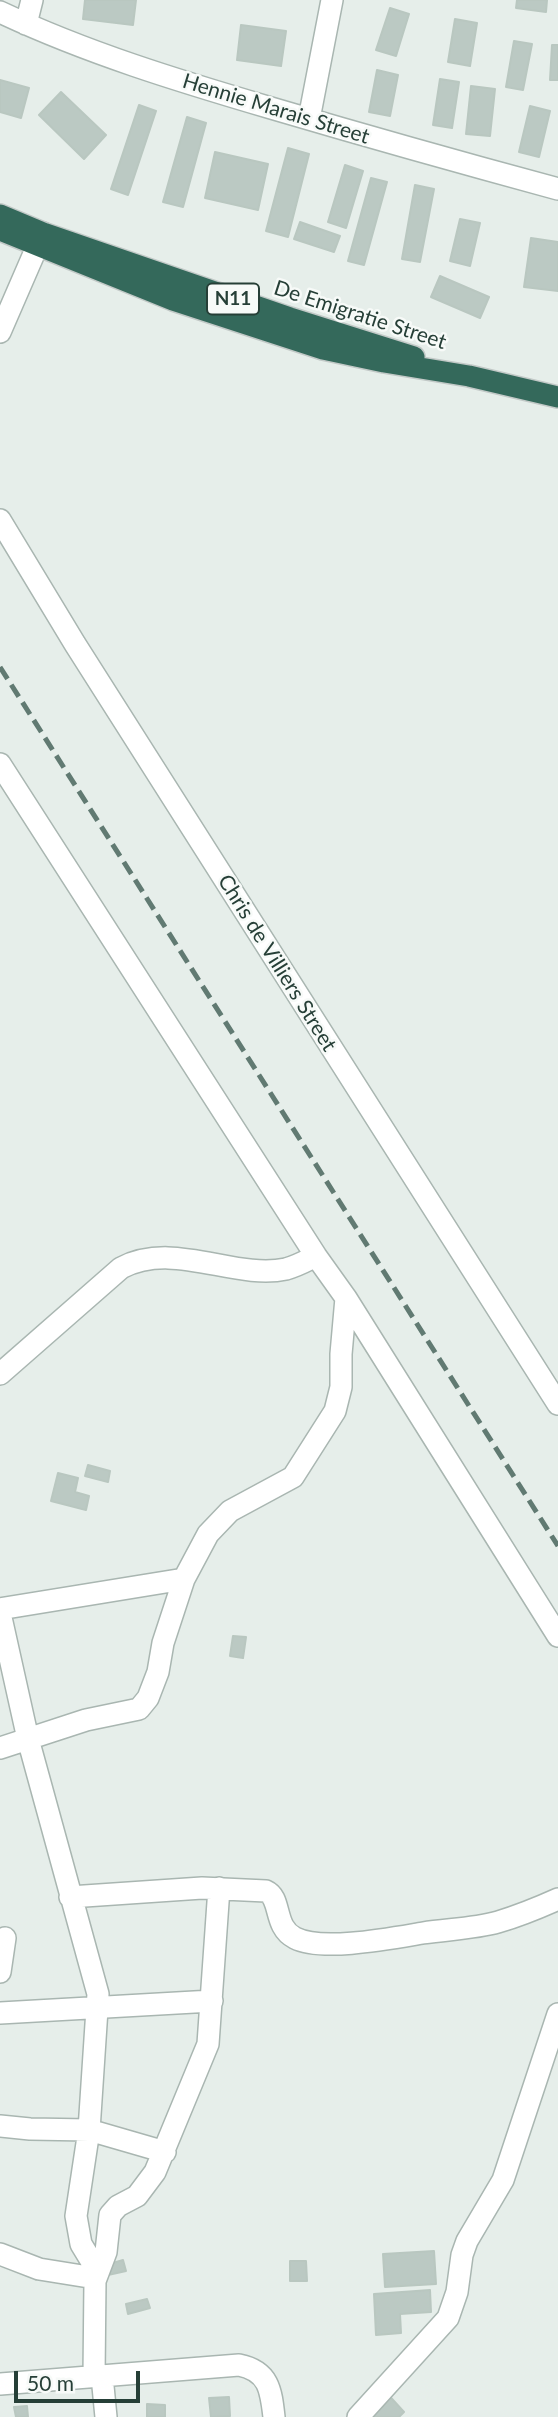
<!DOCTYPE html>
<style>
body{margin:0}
#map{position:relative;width:558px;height:2417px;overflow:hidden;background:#e6eeea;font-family:Lato,sans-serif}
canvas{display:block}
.scale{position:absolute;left:14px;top:2371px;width:126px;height:32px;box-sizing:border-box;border:4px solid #263f37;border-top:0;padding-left:9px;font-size:21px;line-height:24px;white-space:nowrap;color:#263f37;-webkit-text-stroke:5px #f7faf8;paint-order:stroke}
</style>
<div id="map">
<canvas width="558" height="2417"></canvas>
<div class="scale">50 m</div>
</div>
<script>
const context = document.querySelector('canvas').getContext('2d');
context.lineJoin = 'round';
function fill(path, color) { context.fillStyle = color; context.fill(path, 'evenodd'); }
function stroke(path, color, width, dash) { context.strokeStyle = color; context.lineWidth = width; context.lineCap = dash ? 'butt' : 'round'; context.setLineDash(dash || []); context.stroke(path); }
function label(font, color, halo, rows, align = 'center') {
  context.font = font + ' Lato,sans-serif'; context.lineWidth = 5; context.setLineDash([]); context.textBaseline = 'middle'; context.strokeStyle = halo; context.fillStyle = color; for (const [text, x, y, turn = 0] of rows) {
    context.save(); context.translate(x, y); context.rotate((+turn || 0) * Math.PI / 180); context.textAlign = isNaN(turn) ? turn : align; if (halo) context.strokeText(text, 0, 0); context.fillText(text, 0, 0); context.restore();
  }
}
const building = new Path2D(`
 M85 0H136L133 25 83 19Z
 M517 0H547L546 12 516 8Z
 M390 8 409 14 396 56 376 50Z
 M455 19 477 23 470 66 448 62Z
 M241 25 286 31 281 66 237 60Z
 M514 41 532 44 523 90 506 87Z
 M552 45H558V80H550Z
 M377 70 398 75 390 116 369 112Z
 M440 79 459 82 452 128 433 125Z
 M0 80 29 88 21 118 0 112Z
 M471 86 495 89 490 136 466 134Z
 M61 92 106 135 84 159 39 115Z
 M139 105 156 111 128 195 111 189Z
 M530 106 550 111 539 157 519 152Z
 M187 117 206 123 183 207 163 202Z
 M288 148 309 154 288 237 266 231Z
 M215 152 268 164 258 210 205 198Z
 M345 165 363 171 346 228 328 222Z
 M371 178 387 182 364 265 348 261Z
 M415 185 434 189 420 262 402 259Z
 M460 219 480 223 470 266 450 261Z
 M300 222 340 236 334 252 294 239Z
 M531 238 558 242V291L524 287Z
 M440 276 489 297 480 318 431 297Z
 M88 1465 110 1471 108 1482 85 1476Z
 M58 1473 78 1478 75 1492 89 1496 86 1510 51 1501Z
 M233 1636 246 1637 243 1658 230 1656Z
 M434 2251 436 2284 385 2287 383 2254Z
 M123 2260 126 2271 108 2275 106 2265Z
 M290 2261H306L307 2281H290Z
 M430 2290 431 2312 400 2314 401 2333 376 2335 374 2294Z
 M147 2299 150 2308 128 2314 126 2304Z
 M383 2389 404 2412 399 2417H352Z
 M229 2397 230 2416 211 2417 209 2398Z
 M147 2404 165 2405V2417H147Z
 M27 2406 28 2417H16L14 2407Z`);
fill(building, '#bbc9c3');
stroke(building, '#b9c7c0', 2);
const minor = new Path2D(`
 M0 12C87 53 179 81 271 108 366 136 462 163 558 189
 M26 24 32 0
 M309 119 332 0
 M0 332 43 233
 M0 520 75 644 558 1404
 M0 764 316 1256 346 1298 558 1636
 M0 1374 121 1268C174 1240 234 1280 286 1269 297 1266 306 1261 316 1256
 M0 1609 184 1579
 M0 1613 28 1739 98 1994 89 2130 76 2216 81 2244 98 2272
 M0 1748 86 1720 139 1709 148 1698 158 1672 163 1643 184 1579 208 1534 230 1511 293 1477 335 1411 341 1387V1354L346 1298
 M70 1897 202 1888 266 1891C282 1898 273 1927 295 1938 322 1952 393 1938 423 1933 448 1929 473 1929 498 1922 518 1916 538 1908 558 1899
 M0 1972 5 1938
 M0 2013 212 2001
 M0 2126 30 2129 89 2130 165 2152
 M0 2254 39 2269 95 2278
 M94 2376 95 2281 106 2252 110 2215 118 2206 137 2196 155 2172 208 2044 219 1888
 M102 2376 106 2417
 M0 2384 239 2365C269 2371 271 2390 274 2417
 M358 2417 448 2318 457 2292 462 2255 467 2241 503 2180 558 2014`);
const highway = new Path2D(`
 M0 215 43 233 290 318 414 357
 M0 230 173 300 323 349 384 362 469 376 558 397`);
stroke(minor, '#a9b6b1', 24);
stroke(highway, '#c2c9c7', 24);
stroke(minor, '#fff', 21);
stroke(highway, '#34695b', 21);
stroke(new Path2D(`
 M0 667 558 1546`), '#617a72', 5, [14, 7]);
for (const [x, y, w] of [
 [233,299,52]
]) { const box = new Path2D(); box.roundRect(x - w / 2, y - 15.5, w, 31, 5); context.fillStyle = '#f7faf8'; context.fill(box); stroke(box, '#263f37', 2); }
label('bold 19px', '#263f37', null, [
 ["N11",233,299]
]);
label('21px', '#263f37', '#f7faf8', [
 ["Hennie Marais Street",276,109,17],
 ["De Emigratie Street",360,315,18],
 ["Chris de Villiers Street",277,963,58]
]);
</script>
